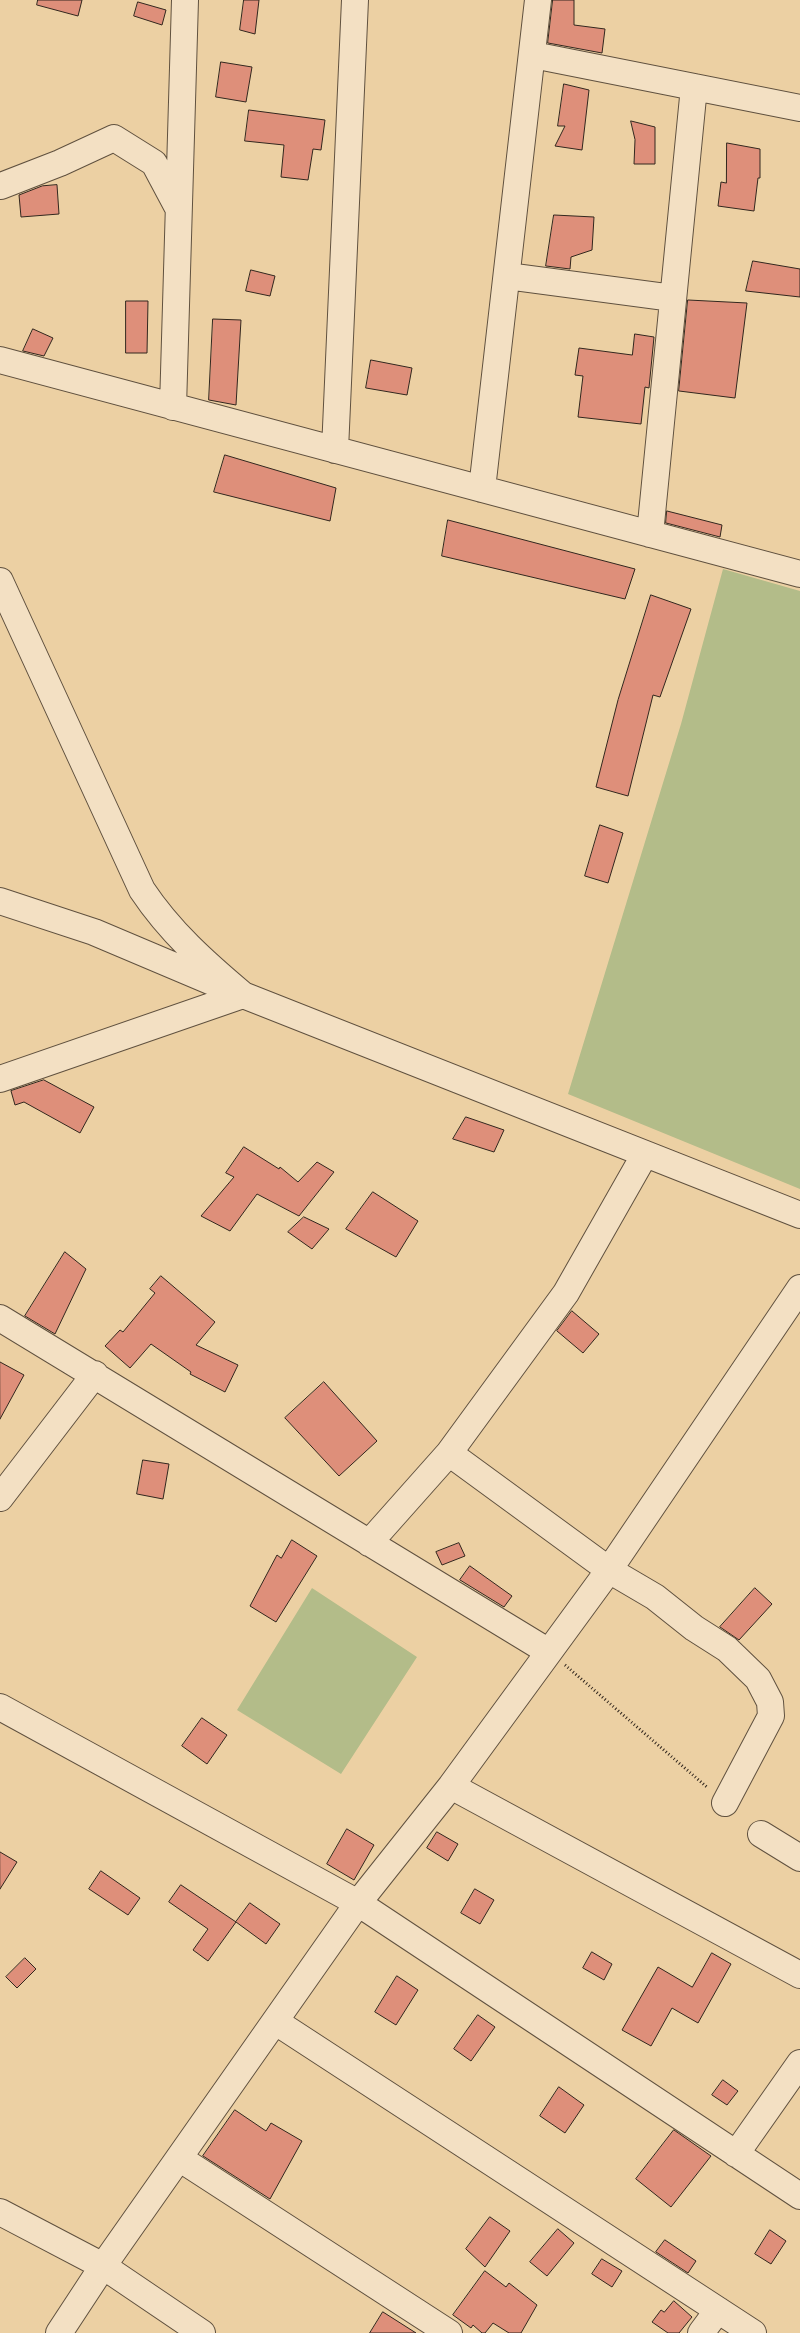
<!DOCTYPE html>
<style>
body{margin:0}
canvas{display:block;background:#ecd0a3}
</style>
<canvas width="800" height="2333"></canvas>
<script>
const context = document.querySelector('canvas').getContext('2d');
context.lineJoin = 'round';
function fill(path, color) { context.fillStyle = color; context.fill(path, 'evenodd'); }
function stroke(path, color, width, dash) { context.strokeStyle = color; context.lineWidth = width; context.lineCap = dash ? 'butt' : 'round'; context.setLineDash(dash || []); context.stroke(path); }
fill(new Path2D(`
 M723 569 800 591V1189L568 1094 681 724Z
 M312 1588 417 1657 341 1774 237 1710Z`), '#b3bc89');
const building = new Path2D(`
 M38 0H82L78 16 37 5Z
 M244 0H259L255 34 240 30Z
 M553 0H574V25L605 29 602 53 548 43Z
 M138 2 166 10 162 25 134 16Z
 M221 62 252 67 246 102 216 97Z
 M564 84 589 90 582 150 555 146 565 126H558Z
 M249 110 325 120 321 150 313 149 308 180 281 177 284 145 245 141Z
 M631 121 655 127V164H634L635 140Z
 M727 143 760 149V178H758L754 211 718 206 721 182 726 183Z
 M57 185 59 214 21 217 19 195 42 186Z
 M554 215 594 217 592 250 571 257 570 269 546 266Z
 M753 261 800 269V297L746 291Z
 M251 270 275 276 270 296 246 291Z
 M688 300 747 303 735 398 679 391Z
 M126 301H148L147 353H126Z
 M213 319 241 320 236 405 209 400Z
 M33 329 53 338 44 356 23 351Z
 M635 334 654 337 649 388 645 387 641 424 578 417 583 376 575 375 579 348 632 355Z
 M371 360 412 368 407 395 366 388Z
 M225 455 336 488 330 521 214 492Z
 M667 511 722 525 720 537 666 523Z
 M448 520 635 569 625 599 442 556Z
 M651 595 691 609 660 697 653 695 628 796 596 787 618 700Z
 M600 825 623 833 608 883 585 876Z
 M44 1080 94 1107 80 1133 24 1102 15 1105 11 1091Z
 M466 1117 504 1130 494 1152 453 1139Z
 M244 1147 279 1169 280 1167 298 1182 317 1162 334 1172 299 1216 257 1194 230 1231 201 1216 234 1177 226 1173Z
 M373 1192 418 1221 396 1257 346 1229Z
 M304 1217 329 1229 312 1249 288 1232Z
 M65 1252 86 1269 55 1334 25 1316Z
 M161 1276 215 1322 196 1345 238 1365 225 1392 190 1374 191 1372 151 1344 130 1368 105 1346 120 1330 123 1332 155 1293 150 1289Z
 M572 1311 599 1334 583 1353 557 1331Z
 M0 1362 24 1375 0 1419Z
 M324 1382 377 1441 339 1476 285 1418Z
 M143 1460 169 1464 163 1499 137 1494Z
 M292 1540 317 1556 276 1622 250 1606 277 1555 281 1558Z
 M459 1543 465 1556 442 1565 436 1552Z
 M470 1566 512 1596 504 1607 460 1580Z
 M755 1588 772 1604 739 1640 720 1627Z
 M202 1718 227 1735 207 1764 182 1746Z
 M347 1829 374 1845 354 1880 327 1864Z
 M437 1832 458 1844 448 1861 427 1848Z
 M0 1852 17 1862 0 1889Z
 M101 1871 140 1898 128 1915 89 1889Z
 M181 1885 236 1922 208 1961 193 1950 208 1929 169 1902Z
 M475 1889 494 1900 480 1924 461 1913Z
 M250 1903 280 1924 266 1944 236 1922Z
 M592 1952 612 1964 604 1980 583 1968Z
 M712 1953 731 1964 698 2023 672 2008 651 2046 622 2030 658 1967 692 1987Z
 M25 1958 36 1969 17 1988 6 1977Z
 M397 1976 418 1990 396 2025 375 2012Z
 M478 2015 495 2027 471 2061 454 2049Z
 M723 2080 738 2091 727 2105 712 2095Z
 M559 2087 584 2105 565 2133 540 2116Z
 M235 2110 266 2131 271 2123 302 2141 270 2199 203 2156Z
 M674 2130 711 2156 671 2207 636 2179Z
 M490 2217 510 2231 485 2267 466 2249Z
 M558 2229 574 2243 547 2276 530 2262Z
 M770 2230 786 2241 771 2264 755 2254Z
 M665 2240 696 2261 688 2273 656 2252Z
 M602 2259 622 2271 612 2287 592 2274Z
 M485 2271 506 2287 509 2283 537 2305 521 2333H509L493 2323 485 2333H482L473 2325 471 2328 453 2315Z
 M674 2301 692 2317 679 2333H668L652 2322 661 2310 664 2312Z
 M383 2312 416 2333H370Z`);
fill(building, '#de8f7a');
stroke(building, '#32271e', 1);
const minor = new Path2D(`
 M533 55 800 108
 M1 186 60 163 114 138 154 163 178 208
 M507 276 673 298
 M0 360 800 574
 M173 407 185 0
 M335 450 355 0
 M482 489 538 0
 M650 534 694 87
 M0 581 142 890C170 932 205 963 243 995L0 1079
 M0 901 94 932 243 995 800 1215
 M0 1318 549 1652
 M449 1453 609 1570 655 1597 694 1628 727 1649 758 1679 770 1702 771 1716 725 1803
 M0 1498 95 1374
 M369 1543 449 1453 566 1293 645 1154
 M0 1707 358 1903 800 2196
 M451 1786 800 1975
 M761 1834 800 1858
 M276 2022 753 2333
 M736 2154 800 2063
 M179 2158 449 2333
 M0 2212 103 2266 202 2333
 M59 2333 103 2266 358 1903 451 1786 609 1570 800 1288
 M701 2333 718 2310`);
stroke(minor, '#60513f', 28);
stroke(new Path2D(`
 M565 1665 708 1788`), '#32271e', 3, [1, 2.5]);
stroke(minor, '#f3e0c3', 26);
</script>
